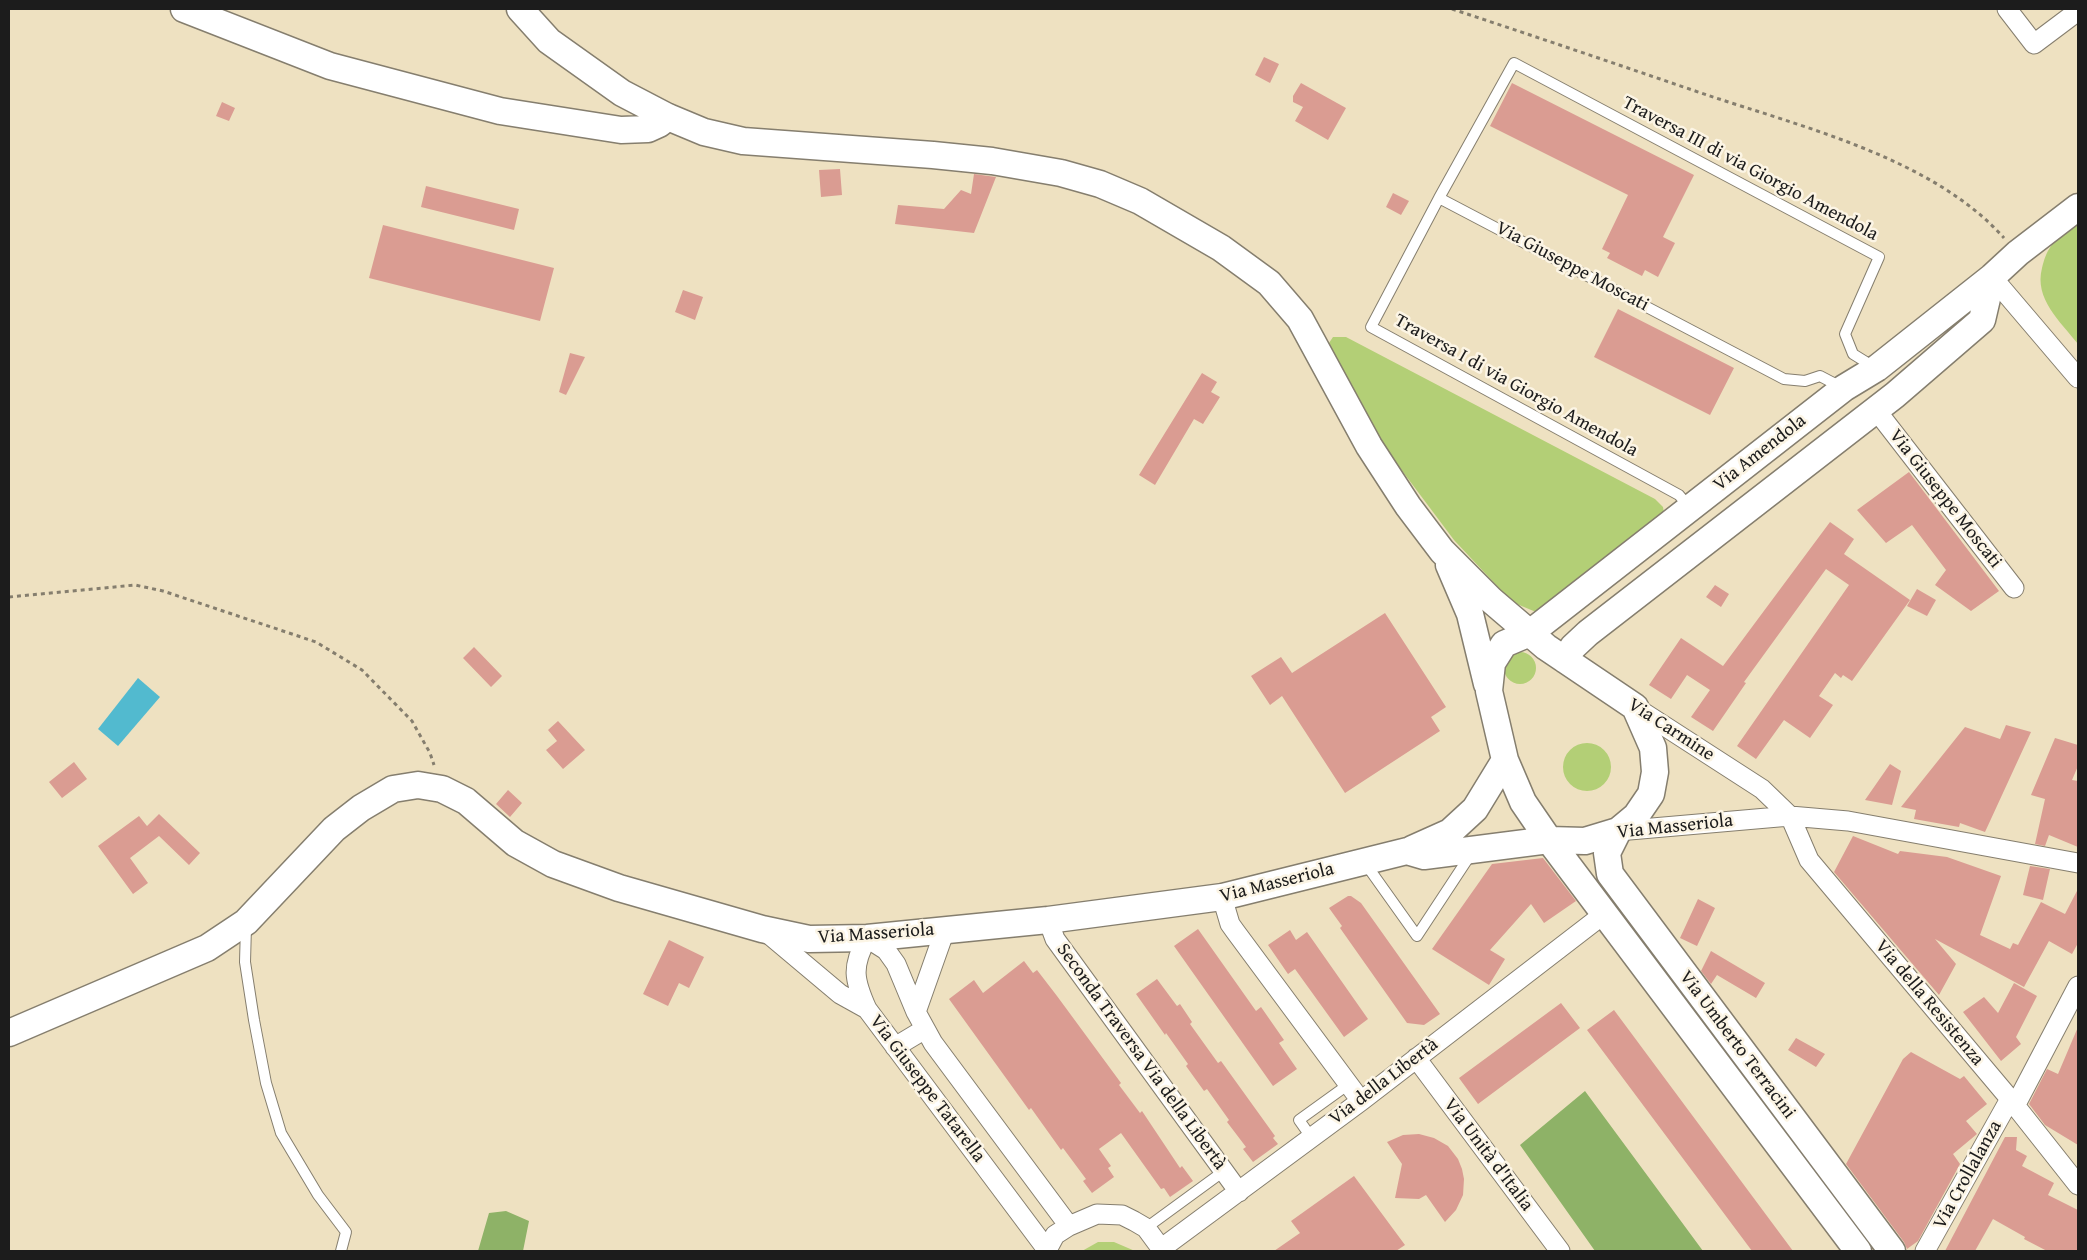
<!DOCTYPE html>
<meta charset="utf-8">
<style>
body{margin:0}
#map{position:relative;width:2087px;height:1260px;overflow:hidden;background:#eee1c1;font-family:"Gentium Book Plus",serif}
canvas{display:block}
.frame{position:absolute;inset:0;border:10px solid #1c1c1c;pointer-events:none}
</style>
<div id="map">
<canvas width="2087" height="1260"></canvas>
<div class="frame"></div>
</div>
<script>
const context = document.querySelector('canvas').getContext('2d');
context.lineJoin = 'round';
function fill(path, color) { context.fillStyle = color; context.fill(path, 'evenodd'); }
function stroke(path, color, width, dash) { context.strokeStyle = color; context.lineWidth = width; context.lineCap = dash ? 'butt' : 'round'; context.setLineDash(dash || []); context.stroke(path); }
function label(font, color, halo, rows, align = 'center') {
  context.font = font + ' "Gentium Book Plus",serif'; context.lineWidth = 5; context.setLineDash([]); context.textBaseline = 'middle'; context.strokeStyle = halo; context.fillStyle = color; for (const [text, x, y, turn = 0] of rows) {
    context.save(); context.translate(x, y); context.rotate((+turn || 0) * Math.PI / 180); context.textAlign = isNaN(turn) ? turn : align; if (halo) context.strokeText(text, 0, 0); context.fillText(text, 0, 0); context.restore();
  }
}
fill(new Path2D(`
 M2078 225V344C2060 321 2034 299 2042 268 2044 260 2046 253 2051 246 2057 238 2070 231 2078 225Z
 M1333 337H1346L1655 499 1663 507 1664 513 1536 612 1512 602 1454 540 1388 452 1359 409 1330 349 1329 343Z
 M1504 668a16 16 0 1 1 32 0a16 16 0 1 1-32 0Z
 M1563 767a24 24 0 1 1 48 0a24 24 0 1 1-48 0Z
 M1098 1242H1114L1135 1251H1082Z`), '#b3cf76');
fill(new Path2D(`
 M1585 1091 1703 1251H1595L1520 1145Z
 M506 1211 529 1221 523 1251H478L489 1213Z`), '#8eb267');
fill(new Path2D(`
 M138 678 160 697 118 746 98 729Z`), '#52bacf');
fill(new Path2D(`
 M1264 57 1279 64 1270 83 1255 75Z
 M1301 83 1346 108 1328 140 1295 121 1303 107 1293 102V96Z
 M1512 83 1694 175 1663 237 1675 243 1658 277 1645 270 1642 276 1607 258 1610 253 1602 249 1628 195 1490 126Z
 M222 102 235 108 229 121 216 116Z
 M840 169 842 195 821 197 819 170Z
 M974 174 996 177 974 233 895 224 898 205 944 209 961 190 971 194Z
 M426 186 519 209 514 230 421 207Z
 M1393 193 1409 201 1401 215 1386 207Z
 M383 225 554 268 540 321 369 278Z
 M683 290 703 297 695 320 675 312Z
 M1618 309 1734 368 1710 415 1594 357Z
 M570 353 585 357 566 395 559 392Z
 M1202 373 1217 382 1211 392 1220 397 1203 424 1194 419 1155 485 1139 475Z
 M1909 472 1999 591 1971 611 1935 585 1946 570 1912 525 1886 543 1857 510Z
 M1830 522 1854 539 1844 554 1910 600 1852 681 1843 675 1841 678 1835 673 1819 696 1833 705 1810 738 1784 720 1756 759 1737 746 1849 585 1826 569 1744 682 1746 683 1713 731 1691 717 1710 690 1687 675 1671 699 1649 685 1681 638 1723 666Z
 M1715 585 1729 594 1721 607 1706 597Z
 M1917 589 1936 600 1927 616 1907 606Z
 M1385 613 1446 707 1431 717 1440 731 1345 793 1282 696 1270 705 1251 676 1281 657 1292 673Z
 M474 647 502 676 491 687 463 658Z
 M558 721 585 750 563 769 546 750 557 741 548 730Z
 M2006 725 2031 732 1985 832 1960 823 1959 827 1914 819 1916 810 1901 807 1965 727 2000 739Z
 M2055 738 2078 745V766L2072 780 2078 781V847L2049 835 2045 846 2035 844 2045 799 2031 795Z
 M74 762 87 779 62 798 49 782Z
 M1890 764 1901 771 1892 805 1865 800Z
 M508 790 522 803 510 817 496 804Z
 M159 814 200 853 189 865 159 836 130 858 148 883 133 894 98 846 139 816 147 826Z
 M1853 836 1898 854 1900 851 1947 857 2001 876 1980 935 2010 949 2013 943 2018 945 2041 902 2065 914 2078 889V943L2072 954 2049 941 2024 987 1935 939 1956 964 1939 995 1834 872Z
 M1543 858 1576 901 1544 923 1531 904 1490 950 1505 959 1489 985 1432 949 1492 864Z
 M2030 866 2050 869 2043 900 2023 895Z
 M1348 896H1351L1361 903 1440 1014 1424 1025 1407 1023 1340 928 1342 926 1329 908Z
 M1698 899 1715 908 1697 946 1680 938Z
 M1198 929 1256 1011 1261 1007 1284 1040 1279 1043 1297 1069 1273 1086 1174 946Z
 M1290 930 1296 940 1307 932 1368 1019 1344 1037 1295 969 1288 974 1268 945Z
 M669 940 704 957 689 988 679 983 668 1006 643 994Z
 M1711 951 1765 983 1756 998 1717 975 1711 984 1701 971Z
 M1024 961 1033 973 1037 970 1057 996 1121 1083 1119 1085 1140 1113 1142 1111 1180 1168 1182 1166 1193 1181 1170 1197 1164 1188 1161 1189 1121 1133 1099 1149 1111 1166 1108 1168 1114 1177 1092 1193 1083 1181 1086 1179 1063 1148 1061 1150 1031 1108 1029 1110 949 999 974 980 983 993Z
 M1157 979 1177 1006 1180 1004 1192 1022 1190 1024 1218 1063 1221 1061 1275 1136 1273 1138 1278 1144 1253 1162 1243 1149 1246 1147 1227 1122 1229 1120 1207 1089 1204 1091 1186 1066 1188 1064 1166 1033 1165 1035 1136 994Z
 M2014 983 2037 996 2016 1037 2021 1044 2001 1061 1963 1012 1984 997 1998 1013Z
 M1561 1003 1580 1028 1478 1104 1459 1078Z
 M1614 1010 1793 1251H1752L1587 1030Z
 M2078 1027V1145L2045 1125 2029 1104 2047 1069 2058 1074Z
 M1796 1038 1825 1054 1816 1067 1788 1050Z
 M1911 1052 1960 1079 1964 1076 1987 1104 1966 1121 1977 1134 1953 1154 1960 1164 1918 1241 1907 1249 1904 1242 1846 1164 1903 1059Z
 M1419 1134 1434 1138 1448 1146 1458 1159 1462 1169 1464 1179 1463 1195 1456 1210 1445 1222 1426 1195 1419 1199 1395 1198 1402 1164 1387 1142 1403 1135Z
 M2005 1137H2017L2016 1150 2027 1156 2022 1166 2054 1183 2048 1195 2078 1210V1251H2047L2024 1239 2025 1237 1993 1219 1975 1251H1945Z
 M1354 1176 1405 1245 1396 1251H1274L1300 1233 1291 1221Z`), '#da9c92');
const lane = new Path2D(`
 M1439 198 1371 327 1679 495 1690 508
 M1843 388 1820 376 1805 381 1784 379 1439 198 1514 63 1879 257 1845 334 1853 354 1874 367
 M1365 863 1417 936 1471 854
 M246 926 245 962 254 1020 266 1083 281 1133 318 1195 346 1232 341 1251
 M1311 1137 1299 1120 1349 1084
 M1146 1228 1224 1171`);
const street = new Path2D(`
 M2007 9 2034 44 2078 11
 M1992 277 2078 378
 M1876 410 2014 588
 M1635 707 1762 789 1790 816 1809 860 2010 1099 2078 1185
 M1618 831 1790 816 1848 821 2078 863
 M1222 897 1230 924 1235 931 1361 1101
 M1048 920 1055 939 1239 1192
 M765 931 840 994 867 1009 1048 1251
 M867 1009C854 980 851 967 867 938L886 950 896 964 916 1012 933 1043 1069 1226
 M916 1012 945 930
 M895 1047 925 1029
 M1416 1058 1560 1251
 M2015 1106 2078 986
 M1162 1248 1361 1101 1604 914
 M1047 1250 1055 1235 1069 1226 1097 1214 1122 1215 1134 1221 1146 1228 1163 1251
 M1925 1251 2010 1099`);
const secondary = new Path2D(`
 M184 9 330 66 500 111 621 130 648 129 659 124 668 117
 M1449 565 1470 614 1487 684
 M1565 660 1573 647 1588 633 1895 395 1982 320 1992 277
 M1618 831 1607 853 1610 874 1892 1251
 M1412 849 1450 832 1475 809 1505 760
 M9 1033 207 948 246 922 334 829 361 808 393 789 418 785 442 789 466 801 515 843 553 864 619 888 762 929 809 939 867 938 1048 920 1222 897 1407 851 1424 856 1549 840 1585 841 1618 831 1636 816 1651 794 1655 772 1653 748 1635 707 1546 647 1491 600 1442 551 1408 506 1369 446 1300 319 1269 283 1221 248 1140 201 1100 184 1061 173 992 161 933 155 743 141 704 132 668 117 622 93 549 41 520 9
 M1858 1251 1549 840 1523 802 1505 760 1489 691 1492 663 1504 644 1530 633 1844 388 1877 368 1992 277 2018 253 2078 207`);
stroke(lane, '#857e6e', 12);
stroke(street, '#857e6e', 21);
stroke(secondary, '#857e6e', 29);
stroke(new Path2D(`
 M1452 9C1537 37 1622 66 1707 95 1803 127 1934 159 2004 238
 M9 597 135 585 163 591 316 642 362 670 412 721 430 753 434 765`), '#857e6e', 3, [4, 4]);
stroke(lane, '#fff', 10);
stroke(street, '#fff', 19);
stroke(secondary, '#fff', 26);
label('19px', '#1c1c1c', '#fcf5e5', [
 ["Traversa III di via Giorgio Amendola",1750,169,28],
 ["Via Giuseppe Moscati",1572,267,28],
 ["Traversa I di via Giorgio Amendola",1516,386,29],
 ["Via Amendola",1760,453,-38],
 ["Via Giuseppe Moscati",1945,499,52],
 ["Via Carmine",1671,730,33],
 ["Via Masseriola",1675,827,-6],
 ["Via Masseriola",1277,883,-14],
 ["Via Masseriola",876,934,-4],
 ["Via della Resistenza",1929,1003,50],
 ["Via Umberto Terracini",1737,1045,53],
 ["Seconda Traversa Via della Libertà",1141,1057,54],
 ["Via della Libertà",1384,1082,-37],
 ["Via Giuseppe Tatarella",927,1089,53],
 ["Via Unità d'Italia",1488,1155,53],
 ["Via Crollalanza",1968,1175,-61]
]);
</script>
